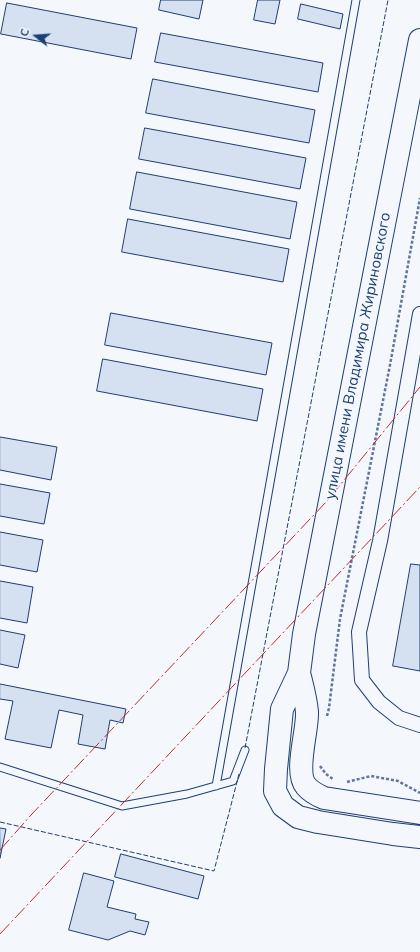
<!DOCTYPE html>
<meta charset="utf-8">
<style>
body{margin:0}
#map{position:relative;width:420px;height:952px;overflow:hidden;background:#f4f7fb;font-family:Mulish,sans-serif}
canvas{display:block}
.north{position:absolute;left:16px;top:16px;width:40px;height:40px;-webkit-text-stroke:3px #f4f7fb;paint-order:stroke;rotate:287deg;font-size:11px;font-weight:700;line-height:16px;text-align:center;color:#1d3f73}
.north::after{content:'';display:block;margin:auto;width:14px;height:18px;background:#1d3f73;clip-path:polygon(50% 0,100% 100%,50% 72%,0 100%)}
</style>
<div id="map">
<canvas width="420" height="952"></canvas>
<div class="north">С</div>
</div>
<script>
const context = document.querySelector('canvas').getContext('2d');
context.lineJoin = 'round';
function fill(path, color) { context.fillStyle = color; context.fill(path, 'evenodd'); }
function stroke(path, color, width, dash) { context.strokeStyle = color; context.lineWidth = width; context.lineCap = dash ? 'butt' : 'round'; context.setLineDash(dash || []); context.stroke(path); }
function label(font, color, halo, rows, align = 'center') {
  context.font = font + ' Mulish,sans-serif'; context.lineWidth = 3; context.setLineDash([]); context.textBaseline = 'middle'; context.strokeStyle = halo; context.fillStyle = color; for (const [text, x, y, turn = 0] of rows) {
    context.save(); context.translate(x, y); context.rotate((+turn || 0) * Math.PI / 180); context.textAlign = isNaN(turn) ? turn : align; if (halo) context.strokeText(text, 0, 0); context.fillText(text, 0, 0); context.restore();
  }
}
const building = new Path2D(`
 M161 0H203L199 19 159 10Z
 M258 0H280L275 24 254 20Z
 M7 3 137 28 131 59 1 34Z
 M301 4 343 14 340 29 298 19Z
 M161 33 323 63 318 92 155 62Z
 M153 79 315 110 309 143 146 113Z
 M145 128 306 158 300 189 139 159Z
 M137 172 297 202 290 239 130 209Z
 M128 219 289 249 283 282 122 252Z
 M111 313 272 343 266 375 105 345Z
 M103 359 263 389 257 421 97 391Z
 M0 437 57 447 51 480 0 470Z
 M0 484 50 493 44 524 0 516Z
 M0 532 43 540 37 572 0 565Z
 M411 564 420 565V671L393 666Z
 M0 581 33 587 27 623 0 618Z
 M0 630 25 635 18 668 0 664Z
 M0 684 126 709 123 723 110 720 105 749 78 744 83 715 59 710 51 748 5 739 13 701 0 699Z
 M0 828 6 829 0 858Z
 M121 854 204 876 198 899 115 877Z
 M84 873 114 881 107 907 136 914 135 919 149 922 145 935 130 931 108 940 69 930Z`);
fill(building, '#d5e0f0');
stroke(building, '#1d3f73', 1);
const lane = new Path2D(`
 M0 767 122 806 187 794 233 781 245 750
 M216 786 356 0`);
const street = new Path2D(`
 M420 314 380 541 359 632 362 680 379 702 399 718 420 725`);
const primary = new Path2D(`
 M420 40 304 634 299 673 282 709 276 769 275 791 283 806 298 817 318 822 393 834 420 837
 M299 673C302 685 306 699 307 712 308 731 294 772 306 786 311 792 317 795 324 798L420 813`);
stroke(lane, '#1d3f73', 9);
stroke(street, '#1d3f73', 16);
stroke(primary, '#1d3f73', 24);
stroke(new Path2D(`
 M327 716 329 708 340 619 390 365 420 198
 M320 766 326 774 333 779
 M347 782 371 776 398 781 420 793`), '#5e769c', 2.5, [3, 2]);
stroke(lane, '#f4f7fb', 7);
stroke(street, '#f4f7fb', 14);
stroke(primary, '#f4f7fb', 22);
stroke(new Path2D(`
 M245 748 388 0
 M0 822 214 871 239 774`), '#1d3f73', 1, [5, 2]);
stroke(new Path2D(`
 M0 850 32 814 327 501 420 387
 M0 934 420 487`), '#c62828', 1, [14, 3, 2, 3]);
label('15px', '#1d3f73', '#f4f7fb', [
 ["улица имени Владимира Жириновского",358,356,-79]
]);
</script>
